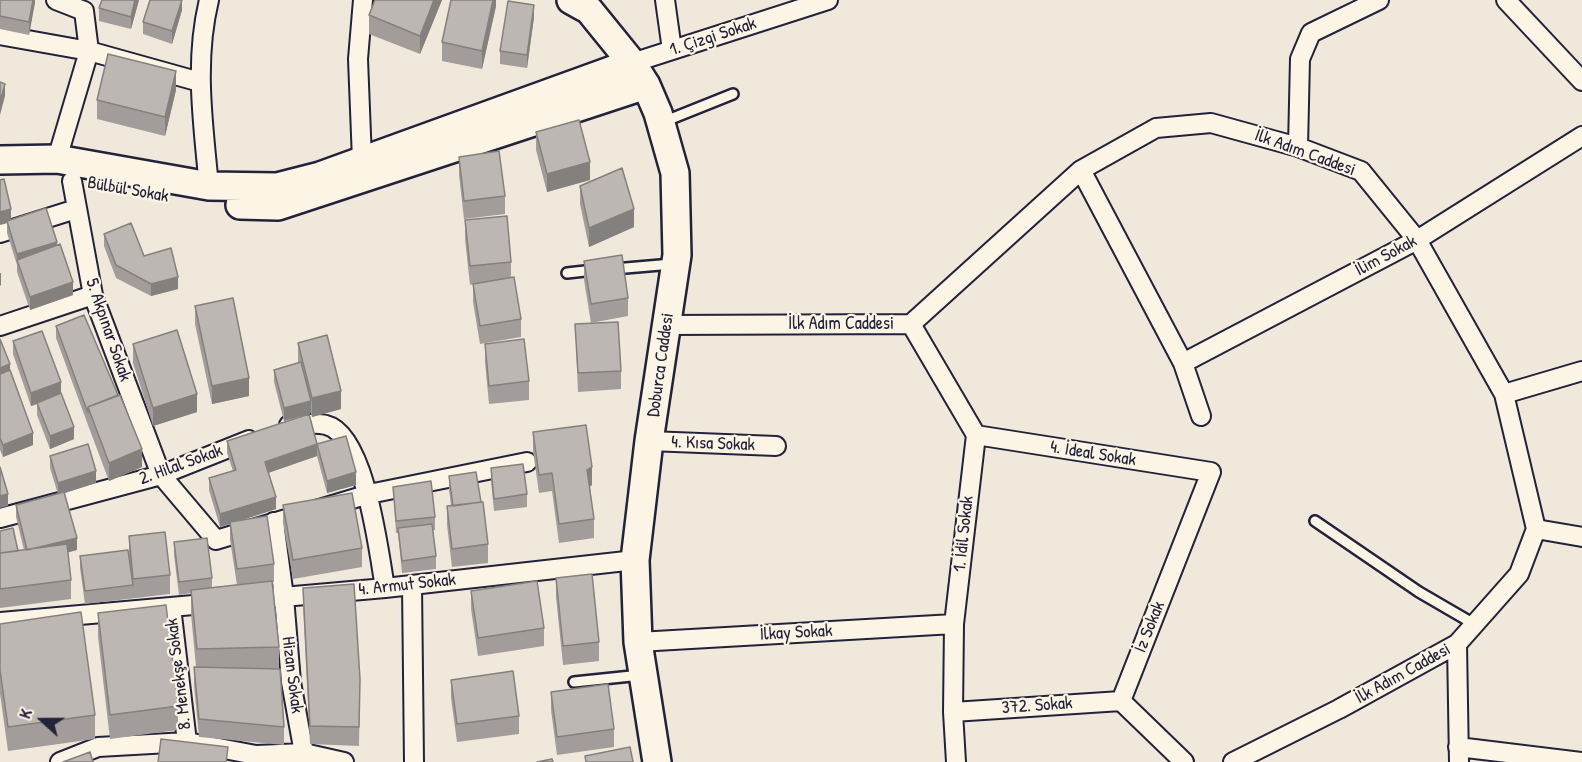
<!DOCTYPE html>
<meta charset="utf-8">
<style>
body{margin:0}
#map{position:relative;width:1582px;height:762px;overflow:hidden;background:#efe8db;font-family:"Patrick Hand",sans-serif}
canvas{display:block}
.north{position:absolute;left:12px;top:690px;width:60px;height:60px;-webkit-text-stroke:4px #fcf5e5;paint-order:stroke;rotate:291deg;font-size:16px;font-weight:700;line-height:24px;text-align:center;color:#22223b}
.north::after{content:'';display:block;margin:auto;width:21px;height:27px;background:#22223b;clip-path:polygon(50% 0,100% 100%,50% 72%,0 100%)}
</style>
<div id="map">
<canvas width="1582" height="762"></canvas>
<div class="north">K</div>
</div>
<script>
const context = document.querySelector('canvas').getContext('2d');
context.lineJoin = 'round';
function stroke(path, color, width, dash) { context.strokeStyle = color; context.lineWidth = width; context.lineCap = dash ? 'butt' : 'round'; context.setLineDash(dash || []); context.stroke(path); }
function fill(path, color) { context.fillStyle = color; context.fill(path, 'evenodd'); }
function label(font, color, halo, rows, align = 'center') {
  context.font = font + ' "Patrick Hand",sans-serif'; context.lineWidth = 4.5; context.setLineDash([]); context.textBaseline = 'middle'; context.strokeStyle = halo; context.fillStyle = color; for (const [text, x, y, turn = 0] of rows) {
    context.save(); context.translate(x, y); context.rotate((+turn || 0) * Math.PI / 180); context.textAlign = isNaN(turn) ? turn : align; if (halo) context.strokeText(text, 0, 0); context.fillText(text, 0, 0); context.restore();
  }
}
const lane = new Path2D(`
 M663 122 733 94
 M614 269 672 264
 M567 273 594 270
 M1315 521 1419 592 1474 624
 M574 682 641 675`);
const street = new Path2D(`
 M56 0 84 11 89 51 200 82
 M363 0 358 59 362 160 367 170
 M665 0 672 50
 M1506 0 1582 81
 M0 35 89 51 57 159
 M632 63 828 0
 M1298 147 1300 59 1311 33 1379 0
 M1081 170 1183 363 1201 416
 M72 181 93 295 161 475 216 540 369 494 527 462
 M209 186C203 124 194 61 209 0
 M0 233 76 209
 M911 324 976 435 954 624 953 712 956 762
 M666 325 911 324 1081 170 1156 128 1211 123 1298 147 1361 171 1417 240 1504 394 1536 529 1519 574 1457 644 1339 709 1233 762
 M0 326 93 295
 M1183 363 1417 240 1582 136
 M1504 394 1582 371
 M289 425C300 425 315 422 326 425 365 434 379 553 385 588
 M976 435 1211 472 1121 701 1184 762
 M649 441 776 446
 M0 518 161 475 249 440
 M274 522 284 597 291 682 304 753
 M1536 529 1582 537
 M412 585 414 762
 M249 600 385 588 635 560
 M171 607 187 742
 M0 622 216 603
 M638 642 954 624
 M1457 644 1459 762
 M953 712 1121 701
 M1458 747 1582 762
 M60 762 98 747 187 742 256 755 304 753 344 762`);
const secondary = new Path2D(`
 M571 0 589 10 632 63 646 85 658 113 675 173 677 255 649 441 635 560 638 642 657 762
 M0 160 57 159 209 186 277 187 320 176 632 63
 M240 205 278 206 646 85`);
stroke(lane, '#22223b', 14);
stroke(street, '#22223b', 22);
stroke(secondary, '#22223b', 32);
stroke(lane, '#fcf5e5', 9);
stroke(street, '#fcf5e5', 18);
stroke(secondary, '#fcf5e5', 27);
fill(new Path2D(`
 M0 0H35L29 35 0 29Z
 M102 0H139L131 29 99 21V8Z
 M182 0V10L172 44 143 34V22Z
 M375 0H442L420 54 369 34V15Z
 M496 0V6L482 69 442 61V42Z
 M534 17 527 68 500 64V51Z
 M176 90 165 136 97 119V100Z
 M536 132 590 180 547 192 536 150Z
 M459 157 505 196V214L464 219 459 175Z
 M580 186 634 227 589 247 580 204Z
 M11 219 57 246 73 295 30 310 17 272V265L7 233V223L0 225Z
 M465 220 511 262V278L521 319V337L480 344 473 302V284L470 285 465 239Z
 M104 234 144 256 178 289 151 296 116 278 104 246Z
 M584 261 628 298V316L591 323 584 280Z
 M195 306 249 396 212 404 195 324Z
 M575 324 621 371V389L578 392Z
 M56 326 142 467 109 481 88 425 56 338Z
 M0 339 33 445 3 457 0 450Z
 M13 341 61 393 74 439 50 449 37 415V404L31 406 13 354Z
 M298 343 341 409 312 417 311 413 284 421 274 382V370L298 363Z
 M133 344 197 412 153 426 133 363Z
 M485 344 529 381V400L489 404 485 362Z
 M533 432 592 485 590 487 594 519V538L559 543 552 491 539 493 533 451Z
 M227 441 317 444 356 485 327 493 317 456 268 473 276 509 242 520 274 564V582H273L279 647V669L284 727V745L199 737 194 685V667H196L191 614V593L179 595 174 555V542L212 578V588L237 585 230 540V524L220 527 209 490V478L233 471 227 453Z
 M50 456 96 483 65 493 77 550 68 552 71 580V599L0 608V531L18 551 24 550 16 517V505L58 494 50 468Z
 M491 468 527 494V507L494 511 491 481Z
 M449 476 488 544V563L452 567 447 525V506H451L449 489Z
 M393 487 435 517V530H433L436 556V569L402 573 398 533H396Z
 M283 505 362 548V567L293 579 283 523Z
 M129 536 170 575V594L85 604 80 568V556L129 552Z
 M556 578 599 642V661L563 665 556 597Z
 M303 588 360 679 359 746 310 744 303 606Z
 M471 591 544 628V646L478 656 471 609Z
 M98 613 178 706V730L110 739 98 637Z
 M0 624 95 715V739L8 751 0 694Z
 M451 680 519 716V734L457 742 451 698Z
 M551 692 614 729V747L557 755 551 710Z`), '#a29d9a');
fill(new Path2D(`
 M33 0H35V3L29 35V22Z
 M135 0H139L131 29V17Z
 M182 0V10L172 44V31Z
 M434 0H442L420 54V36Z
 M493 0H496V6L482 69V51Z
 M534 5V17L527 68V55Z
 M176 71V90L165 136V117Z
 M5 84V96L0 115V102Z
 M590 162V180L547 192V174Z
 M11 209V222L7 221V223L0 225V212Z
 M634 209V227L589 247V228Z
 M57 242V254L17 262V254Z
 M0 273H1V285L0 286Z
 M178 277V289L151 296V284Z
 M73 282V295L30 310V297Z
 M10 364V383L0 386V368Z
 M249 378V396L212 404V386Z
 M61 382V395L31 406V393Z
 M341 391V409L312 417V398Z
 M197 394V412L153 426V408Z
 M311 401V413L284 421V408Z
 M74 427V439L50 449V436Z
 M33 433V445L3 457V445Z
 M317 444V456L265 474V462Z
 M142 449V467L109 481V463Z
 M592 467V485L587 488V470Z
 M96 471V483L58 495V483Z
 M356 472V485L327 493V481Z
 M8 494V506L0 508V496Z
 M276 497V509L220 527V514Z
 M77 538V550L27 563V550Z`), '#84807d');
const building = new Path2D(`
 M0 0H33L29 22 0 16Z
 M102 0H135L131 17 99 8Z
 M150 0H182L172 31 143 22Z
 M375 0H434L420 36 369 15Z
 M451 0H493L482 51 442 42Z
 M508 1 534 5 527 55 500 51Z
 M108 54 176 71 165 117 97 100Z
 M0 82 5 84 0 102Z
 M579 120 590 162 547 174 536 132Z
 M499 151 505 196 464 201 459 157Z
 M622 168 634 209 589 228 580 186Z
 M4 179 11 209 0 212V180Z
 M46 208 57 242 17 254 7 221Z
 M507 216 511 262 470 266 465 220Z
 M131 223 144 256 171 248 178 277 151 284 116 265 104 234Z
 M60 244 73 282 30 297 17 260Z
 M622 255 628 298 591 304 584 261Z
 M514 277 521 319 480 326 473 284Z
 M233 298 249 378 212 386 195 306Z
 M84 315 118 395 88 407V413L56 326Z
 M618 322 621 371 578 373 575 324Z
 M177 330 197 394 153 408 133 344Z
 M42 331 61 382 31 393 13 341Z
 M327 335 341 391 312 398 298 343Z
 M0 339 10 364 0 368Z
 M524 339 529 381 489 386 485 344Z
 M301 362 311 401 284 408 274 370Z
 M10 370 33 433 3 445 0 438V374Z
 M61 393 74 427 50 436 37 403Z
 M120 395 142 449 109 463 88 407Z
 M309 414 317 444 346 436 356 472 327 481 317 444 265 462 276 497 220 514 209 478 236 470 227 441Z
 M586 425 592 467 587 470 594 519 559 524 552 473 539 475 533 432Z
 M88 444 96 471 58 483 50 456Z
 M523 464 527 494 494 499 491 468Z
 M0 467 8 494 0 496Z
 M476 472 481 502 453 506 449 476Z
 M431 481 435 517 396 521 393 487Z
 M64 492 77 538 27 550 16 505Z
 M352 493 362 548 293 560 283 505Z
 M483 502 488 544 452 549 447 506Z
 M267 516 274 564 237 569 230 522Z
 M432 524 436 556 402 561 398 528Z
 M13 528 18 551 0 553V531Z
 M165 532 170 575 133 579 129 536Z
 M207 538 212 578 179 582 174 542Z
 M67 544 71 580 0 589V553Z
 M128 550 133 585 85 591 80 556Z
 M592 574 599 642 563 646 556 578Z
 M272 581 279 647 197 649 191 590Z
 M537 581 544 628 478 638 471 591Z
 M354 584 360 679 359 727 310 726 303 588Z
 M166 605 178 706 110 715 98 613Z
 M81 612 95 715 8 727 0 670V624Z
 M194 667 280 669 284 727 199 719Z
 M513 671 519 716 457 724 451 680Z
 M608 684 614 729 557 737 551 692Z
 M161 739 228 747 226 762H158Z
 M630 747 633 762H586L585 756Z
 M90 752 93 762H63Z
 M552 759 553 762H537Z`);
fill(building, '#bcb7b3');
stroke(building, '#84807d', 1.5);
label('18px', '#22223b', '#fcf5e5', [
 ["1. Çizgi Sokak",713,37,-18],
 ["İlk Adım Caddesi",1305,153,20],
 ["Bülbül Sokak",128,190,10],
 ["İlim Sokak",1386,256,-28],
 ["İlk Adım Caddesi",841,324],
 ["5. Akpınar Sokak",108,330,71],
 ["Doburca Caddesi",661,365,-82],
 ["4. Kısa Sokak",713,444,2],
 ["4. İdeal Sokak",1093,454,9],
 ["2. Hilal Sokak",181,465,-20],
 ["1. İdil Sokak",964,534,-84],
 ["4. Armut Sokak",407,585,-6],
 ["İz Sokak",1150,627,-68],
 ["İlkay Sokak",796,633,-3],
 ["8. Menekşe Sokak",179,674,-97],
 ["İlk Adım Caddesi",1403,674,-29],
 ["Hizan Sokak",292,675,83],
 ["372. Sokak",1037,706,-4]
]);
</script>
